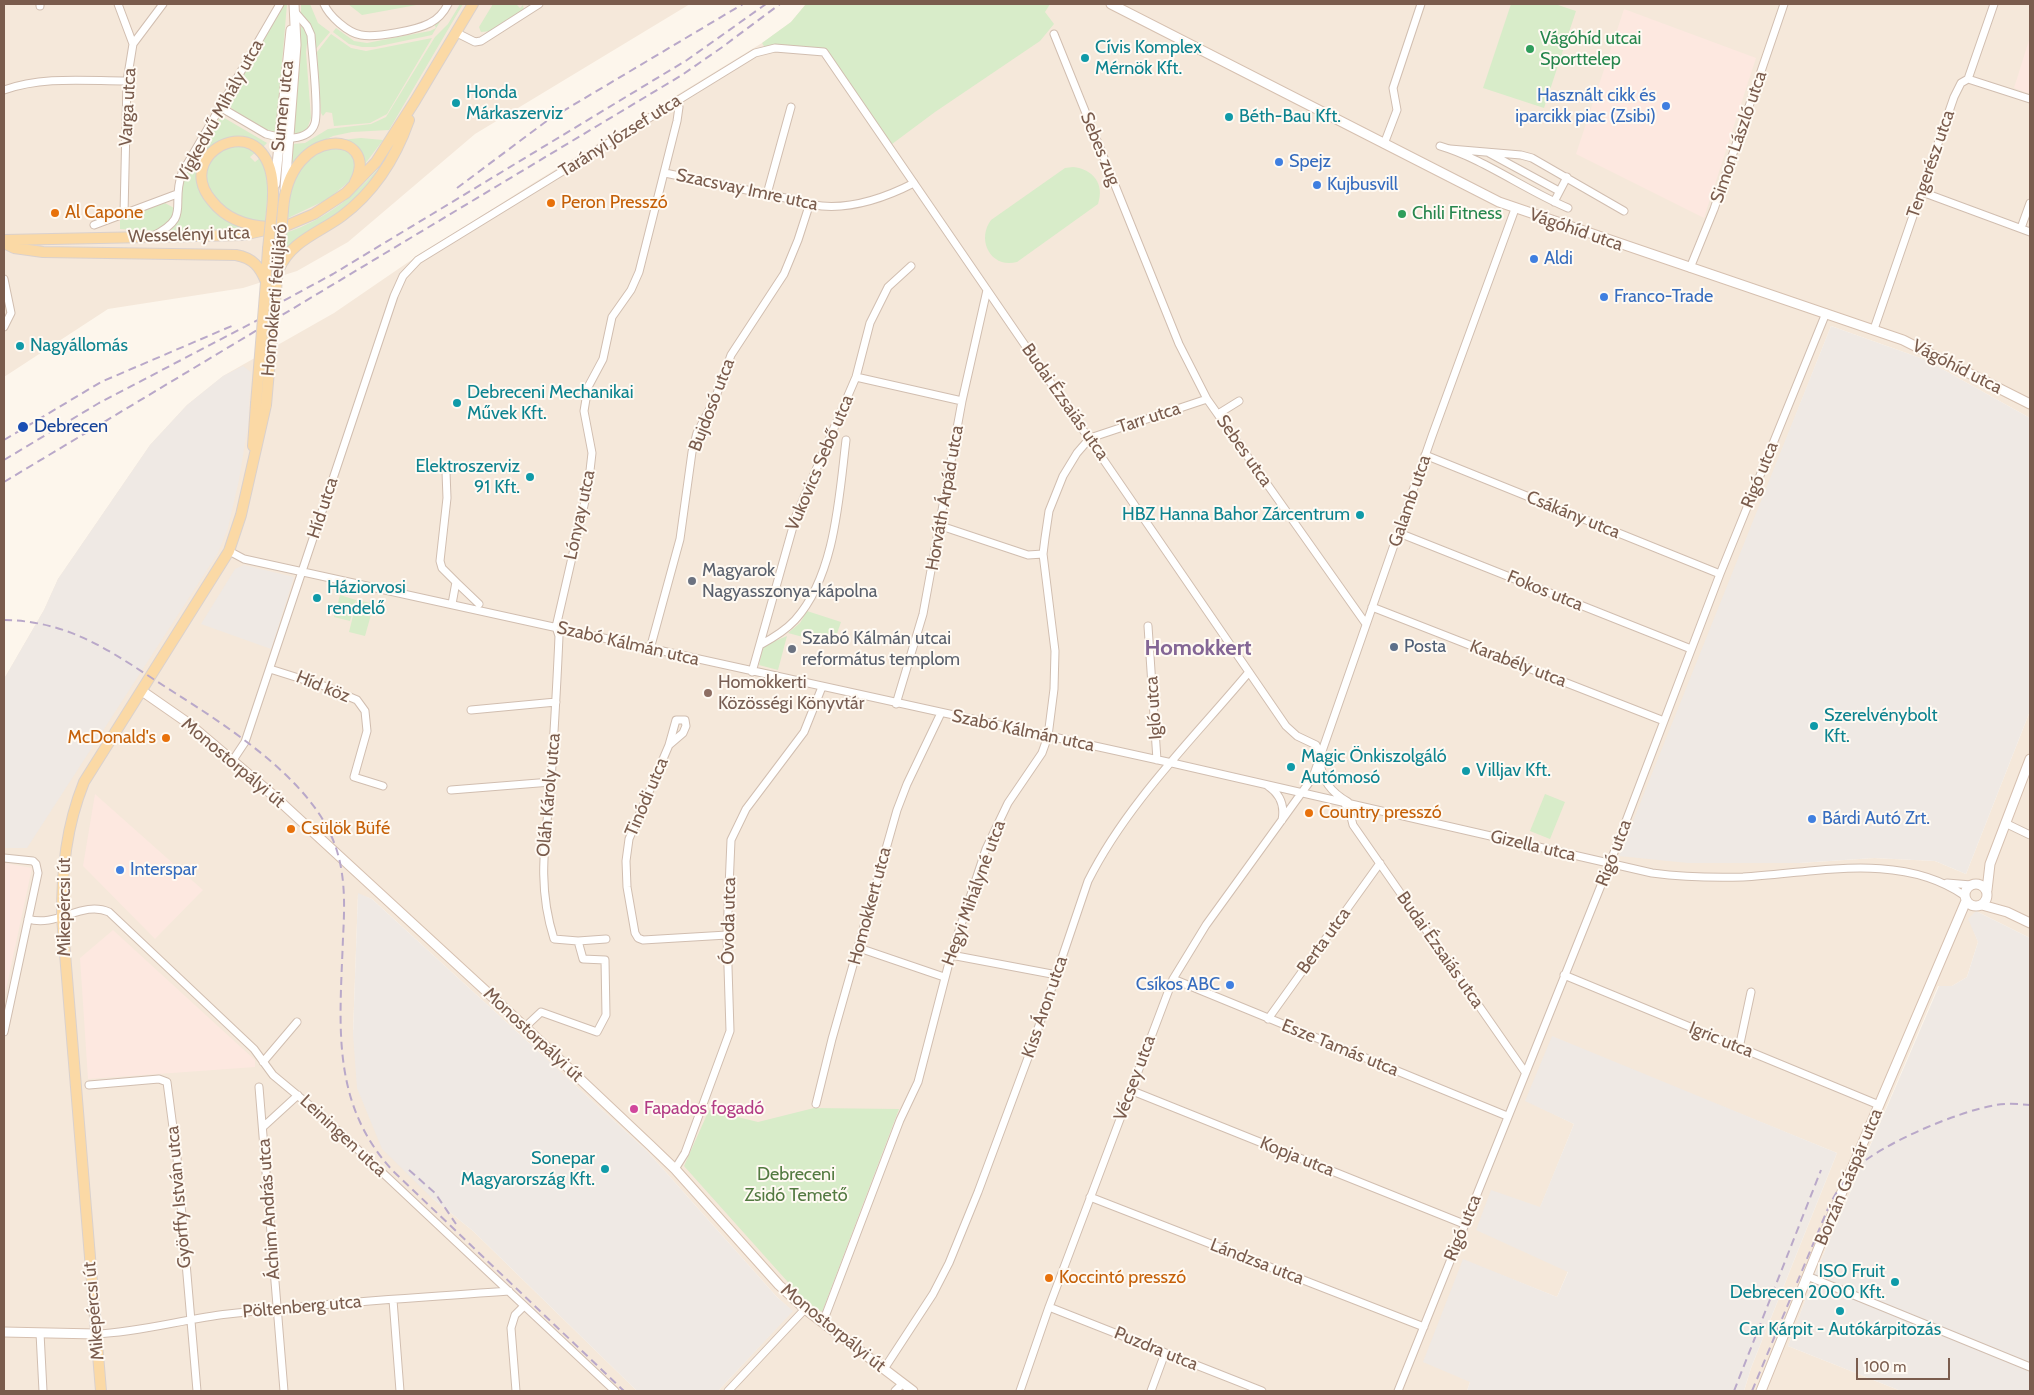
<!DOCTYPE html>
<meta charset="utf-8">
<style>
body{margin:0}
#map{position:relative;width:2034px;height:1395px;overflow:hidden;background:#fdf6ec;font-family:Cabin,sans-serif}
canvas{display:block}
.frame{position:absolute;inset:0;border:5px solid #7a5c4d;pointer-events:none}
.scale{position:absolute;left:1856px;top:1358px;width:94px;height:22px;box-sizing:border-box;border:2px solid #7a5c4d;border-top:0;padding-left:6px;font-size:15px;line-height:18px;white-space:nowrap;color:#7a5c4d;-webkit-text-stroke:4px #fffaf3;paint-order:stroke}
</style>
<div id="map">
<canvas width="2034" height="1395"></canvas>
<div class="frame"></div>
<div class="scale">100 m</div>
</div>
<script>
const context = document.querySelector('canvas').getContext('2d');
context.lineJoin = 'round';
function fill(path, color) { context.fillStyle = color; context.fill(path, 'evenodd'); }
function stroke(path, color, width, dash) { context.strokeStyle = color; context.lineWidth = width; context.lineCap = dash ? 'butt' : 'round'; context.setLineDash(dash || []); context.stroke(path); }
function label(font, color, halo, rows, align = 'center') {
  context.font = font + ' Cabin,sans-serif'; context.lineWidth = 4; context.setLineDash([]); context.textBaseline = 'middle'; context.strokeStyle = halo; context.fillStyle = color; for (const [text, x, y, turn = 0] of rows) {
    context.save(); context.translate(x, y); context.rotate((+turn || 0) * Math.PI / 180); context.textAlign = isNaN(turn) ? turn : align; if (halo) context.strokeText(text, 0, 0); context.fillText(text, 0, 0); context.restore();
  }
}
fill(new Path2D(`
 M4 4H690L475 134 348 242 297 271 243 288 108 309 4 377Z
 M806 4H2030V418L1926 360 1831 326 1720 607 1688 863H1799L1874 858 1935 861 1966 874 2030 711V938L1976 911 1973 929 1978 942 1967 977 1952 986H1938L1815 1274 1788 1346 1901 1391H1744L1751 1368 1837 1153 1716 1104 1525 1100 1574 1124 1540 1208 1568 1271 1557 1297 1463 1260 1470 1382 1467 1391H718L792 1311 777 1297 647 1151 372 899 358 894 353 1034 432 1198 473 1231 637 1391H4V679L44 610 58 579 150 445 187 405 223 376 334 313 407 263 535 182 762 43 791 22Z`), '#f5e8da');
fill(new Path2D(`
 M1624 9 1756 58 1704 218 1576 154Z
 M2030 37V94L2014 88Z
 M95 794 203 890 155 939 83 866Z
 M4 863 32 868 4 999Z
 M113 930 255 1060V1067L88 1079 80 958Z`), '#fde8e0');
fill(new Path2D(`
 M1831 326 1926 360 2030 418V711L1966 874 1935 861 1874 858 1799 863H1688L1619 856Z
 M243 366 251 372 248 425 239 480 228 528 218 553 27 848H4V679L44 610 58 579 150 445 187 405 223 376Z
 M244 565 294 577 271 649 201 624 235 569Z
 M358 893 372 899 647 1151 777 1297 793 1311 718 1391H637L473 1231 432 1198 382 1149 357 1088 353 1034Z
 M1976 911 2030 938V1391H1901L1788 1346 1815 1274 1939 986H1952L1967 977 1978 942 1968 919Z
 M1552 1036 1837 1153 1751 1368 1744 1391H1467L1470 1382 1423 1362 1463 1259 1557 1297 1568 1272 1476 1230 1491 1190 1540 1207 1574 1124 1525 1101Z`), '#efe9e4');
fill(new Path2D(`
 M284 4H287L276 133C264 130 231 114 228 102Z
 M301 4H310L318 23 330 32 315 50 313 30 301 15Z
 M348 4H422L362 15Z
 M460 4H463L389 130 352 132 333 136 314 145 291 166 292 144 305 143 328 129 371 124 386 117 435 37 448 24Z
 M493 4H516L520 8 523 5 524 10 492 31 481 32 479 27Z
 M806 4H1050L1045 12 1054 24 1040 41 935 112 888 147 828 59 814 52 766 49 762 43 791 22Z
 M1511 4H1555L1576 11 1544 108 1483 88Z
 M444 15 432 35 375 47H362L349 44 333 32 336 28 354 41 367 43 430 31 436 28 434 24Z
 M301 25 308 35 306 52 311 118 307 129 300 133 292 134Z
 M331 34 351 48 366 51 432 38 387 114 370 123 334 126 332 113 326 112 323 116 321 113 317 52Z
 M221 116 267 143 262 148 215 145 200 187 207 200 245 228 170 231 180 217 182 184 185 174Z
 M361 138 383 140 362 168 341 140Z
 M239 144 257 151 250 157 255 162 260 158C271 179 267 200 265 223L232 215 207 190 205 170 215 152Z
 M335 146 350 152 356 166 351 180 328 199 286 219C289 180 297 160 335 146Z
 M388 157V161L354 203 284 252 285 233C328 219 360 192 388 157Z
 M1073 167C1093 169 1105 184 1098 204L1017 262C991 269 976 240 991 220L1065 168Z
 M165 203 174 208 172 221 155 231 120 229V219Z
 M340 595 356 600 350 621 334 617Z
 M357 600 374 604 365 636 349 632Z
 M807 611 841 622 833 645 788 633 800 623Z
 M787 636 778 670 759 665 763 646Z
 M1545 794 1565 802 1550 839 1530 831Z
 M814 1108 899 1109 822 1312 804 1300 684 1166 709 1110 758 1122Z`), '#d8ecc9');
const street = new Path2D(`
 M40 4V6
 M118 4 133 44 127 81 124 214
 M324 4C329 16 348 33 361 35 376 38 417 30 430 23 438 19 444 12 448 4
 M457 33 475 42 481 41 539 4
 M1054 34 1179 344 1207 399 1366 624
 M133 44 163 4
 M1968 79 2030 99
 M4 90C44 76 85 81 127 81
 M220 107 266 134 274 136
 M293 138C303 137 312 133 315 123 319 109 312 53 311 35L307 26 294 11
 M1384 144 1397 110 1393 88 1421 4
 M1440 146C1484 159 1525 190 1568 208
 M1450 149 1521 155 1532 158 1624 211
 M1489 153 1559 191
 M665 173 795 200C835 215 877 202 914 183
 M1922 192 2030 232
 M767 194 791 107
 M1554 202 1567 177
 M94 225 177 194
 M2021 228 2030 203
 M153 236C192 216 170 207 182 173L280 4
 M1690 268 1714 209 1784 4
 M4 279 11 313 4 327
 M1874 329 1954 97 1961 83 1968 79 1994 4
 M856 377 962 401
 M1218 414 1239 401
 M1425 455 1720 574
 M446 472 447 498 440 561 442 568 456 582 452 604
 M941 526 1028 555 1043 554
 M1399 533 1691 649
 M229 551 244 559 1172 763 1652 873C1683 877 1712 878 1743 877 1815 873 1901 851 1965 896
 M456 582 479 604
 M1372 607 1664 721
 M1148 626 1157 760
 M760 645C773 638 785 631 795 620 835 576 839 498 846 440
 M650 649 680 539 692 452 697 433 715 399 731 355 784 274 798 240 809 206
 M270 669 324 686 357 700 365 711 367 731 354 777 383 786
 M752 672 796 516 856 377 870 323 888 287 911 266
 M896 704 923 614 962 401 987 290
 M471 710 556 702
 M669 745 676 720H685L686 726 683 733 669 745 629 839 626 861 627 887 635 933 638 938 643 940 727 935
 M233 760 245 742 394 296 403 276 418 260 755 53 775 48 824 52 1286 726 1297 736 1316 745 1321 755
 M1320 761C1322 781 1331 792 1348 802
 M1268 786C1280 794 1285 805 1282 820
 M451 790 551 782
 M1344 803 1349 809 1353 825 1525 1072
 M2005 823 2030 835
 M4 858 33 861 36 864 38 873 4 1032
 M1947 883 1971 885
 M28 919C57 928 82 900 109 912L254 1049 273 1075 320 1114 615 1391
 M578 941 606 939
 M859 948 944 977
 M951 955 1057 975
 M1564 975 1879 1105
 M1173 979 1507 1116
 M1268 1019 1380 863
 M525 1027 541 1012 597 1032 606 1015 605 960 583 959 578 941 554 939C536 882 546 839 551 781 554 733 557 685 559 636L556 627 588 488 592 453 584 411 588 387 603 359 612 317 631 290 639 272 677 121 679 107 675 102
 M1739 1048 1751 992
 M263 1062 297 1022
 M89 1085 159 1079 167 1082 177 1158 197 1391
 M259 1087 284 1391
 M1130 1090 1464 1224
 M816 1104 832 1039 897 810 907 784 941 713
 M263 1127 298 1095
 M675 1169 685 1153 730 1031 727 935 731 840 746 809 804 732 822 687
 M1090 1197 1424 1327
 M1807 1276 2030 1367
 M393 1300 400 1391
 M1049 1307 1262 1391
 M823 1322 900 1120 918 1082 951 955 986 849 1008 803 1042 753 1048 736 1054 689 1055 651 1043 554 1045 538 1049 511 1063 476 1077 453 1090 438 1207 399
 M40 1333 43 1391
 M96 1334C141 1332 184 1319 228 1314 321 1303 415 1298 509 1291
 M884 1369 933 1294 949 1263 978 1192 1029 1055 1088 881C1127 803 1193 739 1249 672
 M516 1391 511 1328 515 1315 524 1306
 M728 1391 805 1309
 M895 1391 903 1383
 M1020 1391 1049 1307 1173 979 1206 925 1313 777 1432 436 1515 209
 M1151 1391 1165 1353
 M1398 1391 1610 863 1720 574 1826 313`);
const secondary = new Path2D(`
 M1111 4 1499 202 1903 340 2030 404
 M275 184 291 30
 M285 188 296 45 294 4
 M142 691 188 723 274 796 525 1027 650 1145 675 1169 779 1285 805 1309 913 1391
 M1965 895a11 11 0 1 1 22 0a11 11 0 1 1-22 0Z
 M1987 890 1990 864 2030 759
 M1982 905 2007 912 2030 923
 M4 1332 96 1334
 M1761 1391 1830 1220 1966 901`);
const primary = new Path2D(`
 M283 210C289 123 381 130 355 182
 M269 227C247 226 226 219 212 201 166 148 285 95 272 210
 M4 240 243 235 288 225 314 214 346 193 376 162 415 101 473 4
 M4 243 14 248 43 252 236 255C253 258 260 267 266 282
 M279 269C291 241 319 233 342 216 374 192 396 157 409 120
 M266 278 268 249
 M253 446 256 404
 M101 1391 62 917C62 869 66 827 84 782L229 551 241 515 266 405`);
stroke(street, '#d1beb0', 9);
stroke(secondary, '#d6c0b0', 11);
stroke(primary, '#dad1cd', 12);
stroke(street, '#fff', 7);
stroke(secondary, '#fff', 9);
stroke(primary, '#fbd9a5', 10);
stroke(new Path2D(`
 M457 188 548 120 743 4
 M261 313 333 274 687 60 766 4
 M4 440 101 382 234 325
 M4 460 99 403 271 313
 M4 482 682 75 721 48 780 4
 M4 620C75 621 118 657 175 693 227 726 302 775 329 831 346 865 345 901 343 938 340 1024 330 1103 393 1171L624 1391
 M409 1170 435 1193 456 1224
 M1734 1391 1821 1170
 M1752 1391 1826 1213C1833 1197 1843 1180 1856 1168 1883 1143 1959 1111 1996 1105 2007 1103 2019 1104 2030 1105`), '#b9a8c9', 2, [8, 5]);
const primaryBridge = new Path2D(`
 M268 249 272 210
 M256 404 266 282
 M266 405 283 210`);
stroke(primaryBridge, '#dad1cd', 12, []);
stroke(primaryBridge, '#fbd9a5', 10);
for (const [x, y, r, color] of [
 [1530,49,5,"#2e9e5b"],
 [1085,58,5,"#0f9aa8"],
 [456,103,5,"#0f9aa8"],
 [1666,106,5,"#3f7fe0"],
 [1229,117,5,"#0f9aa8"],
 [1279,162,5,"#3f7fe0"],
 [1317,185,5,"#3f7fe0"],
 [551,203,5,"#e8710a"],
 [55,213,5,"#e8710a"],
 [1402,214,5,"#2e9e5b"],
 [1534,259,5,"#3f7fe0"],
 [1604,297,5,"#3f7fe0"],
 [20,346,5,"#0f9aa8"],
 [457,403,5,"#0f9aa8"],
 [23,427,6,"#1a4fb4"],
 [530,477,5,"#0f9aa8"],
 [1360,515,5,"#0f9aa8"],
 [692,581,5,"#6b7280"],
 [317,598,5,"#0f9aa8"],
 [1394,647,5,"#5c6f8a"],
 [792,649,5,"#6b7280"],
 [708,693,5,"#8d6e63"],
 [1814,726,5,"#0f9aa8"],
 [166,738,5,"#e8710a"],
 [1291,767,5,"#0f9aa8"],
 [1466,771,5,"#0f9aa8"],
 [1309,813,5,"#e8710a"],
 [1812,819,5,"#3f7fe0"],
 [291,829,5,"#e8710a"],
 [120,870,5,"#3f7fe0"],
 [1230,985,5,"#3f7fe0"],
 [634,1109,5,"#d1479c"],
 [605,1169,5,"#0f9aa8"],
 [1049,1278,5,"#e8710a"],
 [1895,1282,5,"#0f9aa8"],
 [1840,1311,5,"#0f9aa8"]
]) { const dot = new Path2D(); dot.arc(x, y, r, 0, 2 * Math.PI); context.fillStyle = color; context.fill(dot); stroke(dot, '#fffaf3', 2); }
label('18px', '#27864d', '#fffaf3', [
 ["Vágóhíd utcai",1540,39],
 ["Sporttelep",1540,60],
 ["Chili Fitness",1412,214]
], 'left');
label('18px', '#0d838f', '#fffaf3', [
 ["Cívis Komplex",1095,48],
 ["Mérnök Kft.",1095,69],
 ["Honda",466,93],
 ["Márkaszerviz",466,114],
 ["Béth-Bau Kft.",1239,117],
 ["Nagyállomás",30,346],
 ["Debreceni Mechanikai",467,393],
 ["Művek Kft.",467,414],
 ["Elektroszerviz",520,467,"right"],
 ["91 Kft.",520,488,"right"],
 ["HBZ Hanna Bahor Zárcentrum",1350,515,"right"],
 ["Háziorvosi",327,588],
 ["rendelő",327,609],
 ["Szerelvénybolt",1824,716],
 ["Kft.",1824,737],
 ["Magic Önkiszolgáló",1301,757],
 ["Autómosó",1301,778],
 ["Villjav Kft.",1476,771],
 ["Sonepar",595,1159,"right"],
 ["Magyarország Kft.",595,1180,"right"],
 ["ISO Fruit",1885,1272,"right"],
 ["Debrecen 2000 Kft.",1885,1293,"right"],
 ["Car Kárpit - Autókárpitozás",1840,1330,"center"]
], 'left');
label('18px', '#366cbe', '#fffaf3', [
 ["Használt cikk és",1656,96,"right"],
 ["iparcikk piac (Zsibi)",1656,117,"right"],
 ["Spejz",1289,162],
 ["Kujbusvill",1327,185],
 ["Aldi",1544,259],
 ["Franco-Trade",1614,297],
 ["Bárdi Autó Zrt.",1822,819],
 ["Interspar",130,870],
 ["Csíkos ABC",1220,985,"right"]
], 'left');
label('18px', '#7a5c4d', '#fffaf3', [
 ["Sumen utca",283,106,-84],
 ["Varga utca",128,107,-87],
 ["Vígkedvű Mihály utca",220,111,-61],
 ["Tarányi József utca",620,136,-32],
 ["Simon László utca",1739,137,-71],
 ["Sebes zug",1100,149,68],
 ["Tengerész utca",1931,164,-71],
 ["Szacsvay Imre utca",747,190,12],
 ["Vágóhíd utca",1576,230,19],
 ["Wesselényi utca",189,235,-2],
 ["Homokkerti felüljáró",275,300,-85],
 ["Vágóhíd utca",1957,367,27],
 ["Budai Ézsaiás utca",1065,402,55],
 ["Bujdosó utca",712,405,-69],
 ["Tarr utca",1149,418,-18],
 ["Sebes utca",1244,451,55],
 ["Vukovics Sebő utca",820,463,-67],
 ["Rigó utca",1760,475,-68],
 ["Horváth Árpád utca",945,498,-80],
 ["Galamb utca",1410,501,-71],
 ["Híd utca",323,508,-72],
 ["Lónyay utca",580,515,-78],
 ["Csákány utca",1573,515,22],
 ["Fokos utca",1545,591,22],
 ["Szabó Kálmán utca",628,644,13],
 ["Karabély utca",1518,664,21],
 ["Híd köz",323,687,22],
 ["Igló utca",1154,708,-94],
 ["Szabó Kálmán utca",1023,731,12],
 ["Monostorpályi út",233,763,40],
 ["Oláh Károly utca",549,795,-85],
 ["Tinódi utca",647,797,-67],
 ["Gizella utca",1533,846,13],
 ["Rigó utca",1614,853,-69],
 ["Hegyi Mihályné utca",974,893,-70],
 ["Homokkert utca",870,906,-75],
 ["Mikepércsi út",65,907,-90],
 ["Óvoda utca",729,921,-89],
 ["Berta utca",1324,941,-54],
 ["Budai Ézsaiás utca",1440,950,55],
 ["Kiss Áron utca",1045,1007,-71],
 ["Monostorpályi út",533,1035,43],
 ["Igric utca",1721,1040,22],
 ["Esze Tamás utca",1340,1048,22],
 ["Vécsey utca",1135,1078,-70],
 ["Leiningen utca",343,1136,43],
 ["Kopja utca",1297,1157,22],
 ["Borzán Gáspár utca",1849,1177,-67],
 ["Györffy István utca",179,1197,-95],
 ["Áchim András utca",269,1209,-94],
 ["Rigó utca",1463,1228,-68],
 ["Lándzsa utca",1257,1262,21],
 ["Pöltenberg utca",302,1307,-5],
 ["Mikepércsi út",94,1311,-95],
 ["Monostorpályi út",833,1328,39],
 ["Puzdra utca",1156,1349,22]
]);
label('18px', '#c56008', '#fffaf3', [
 ["Peron Presszó",561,203],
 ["Al Capone",65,213],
 ["McDonald's",156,738,"right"],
 ["Country presszó",1319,813],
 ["Csülök Büfé",301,829],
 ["Koccintó presszó",1059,1278]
], 'left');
label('18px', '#164399', '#fffaf3', [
 ["Debrecen",34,427]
], 'left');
label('18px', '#5b616d', '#fffaf3', [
 ["Magyarok",702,571],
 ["Nagyasszonya-kápolna",702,592],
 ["Szabó Kálmán utcai",802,639],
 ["református templom",802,660]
], 'left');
label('18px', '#4e5e75', '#fffaf3', [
 ["Posta",1404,647]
], 'left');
label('18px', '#785e54', '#fffaf3', [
 ["Homokkerti",718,683],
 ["Közösségi Könyvtár",718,704]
], 'left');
label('18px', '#b23c85', '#fffaf3', [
 ["Fapados fogadó",644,1109]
], 'left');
label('18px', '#537a41', '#fffaf3', [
 ["Debreceni",796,1175],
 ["Zsidó Temető",796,1196]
]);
label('bold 22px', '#846695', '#fffaf3', [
 ["Homokkert",1198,649]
]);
</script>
